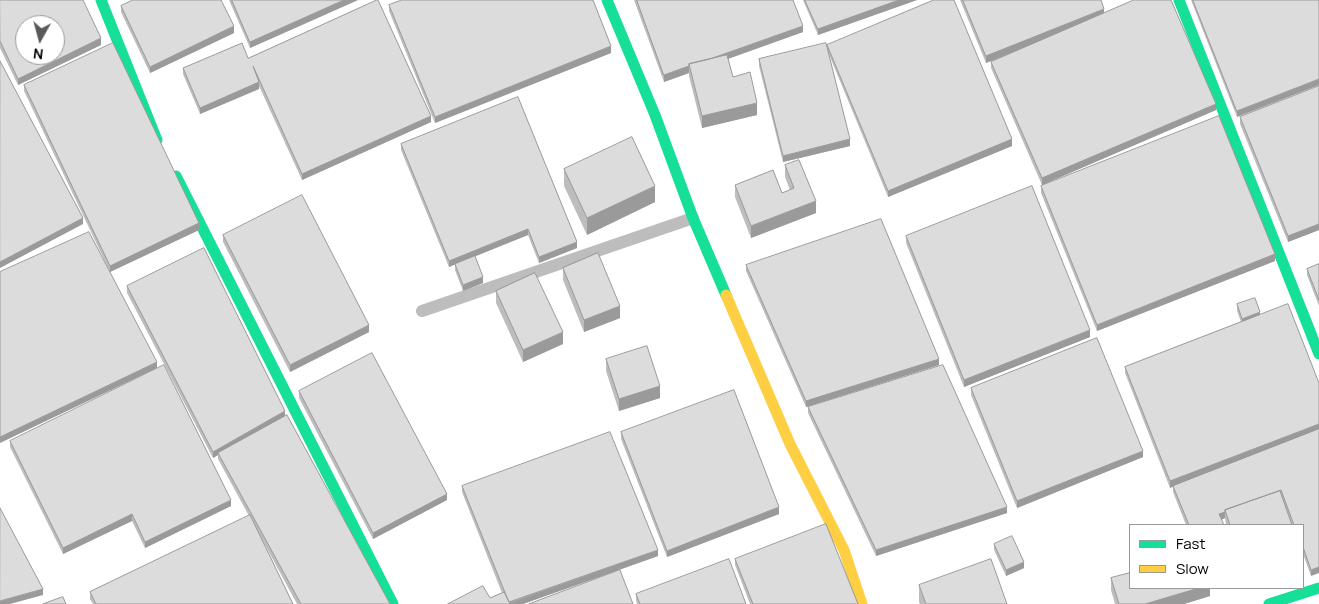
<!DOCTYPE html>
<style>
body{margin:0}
#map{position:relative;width:1319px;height:604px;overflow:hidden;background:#fff;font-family:Manrope,sans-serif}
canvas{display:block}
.legend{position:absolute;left:1129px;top:524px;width:175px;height:65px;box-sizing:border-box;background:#fff;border:1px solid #999;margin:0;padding:6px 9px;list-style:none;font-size:15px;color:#000}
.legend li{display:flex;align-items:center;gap:10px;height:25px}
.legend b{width:25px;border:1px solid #999}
.north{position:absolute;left:15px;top:15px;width:50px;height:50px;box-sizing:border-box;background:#fff;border:1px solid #999;border-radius:50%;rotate:187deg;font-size:14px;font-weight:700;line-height:20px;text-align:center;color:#000}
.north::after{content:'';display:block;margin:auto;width:18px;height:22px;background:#595959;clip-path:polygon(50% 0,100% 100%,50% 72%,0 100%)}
</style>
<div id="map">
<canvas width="1319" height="604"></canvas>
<ul class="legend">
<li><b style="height:6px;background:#16e098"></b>Fast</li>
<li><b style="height:6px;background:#ffcf43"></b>Slow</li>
</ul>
<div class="north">N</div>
</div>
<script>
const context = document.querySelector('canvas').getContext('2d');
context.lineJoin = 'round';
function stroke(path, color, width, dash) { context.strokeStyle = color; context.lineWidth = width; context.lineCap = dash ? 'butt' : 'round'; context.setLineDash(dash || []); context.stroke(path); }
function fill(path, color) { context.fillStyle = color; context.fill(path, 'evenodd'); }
stroke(new Path2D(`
 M422 311 693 218`), '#bdbdbd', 12);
stroke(new Path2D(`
 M101 0 157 140
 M607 0 655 115 693 218 726 295
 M1179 0 1319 354
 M176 176 393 604
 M1269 604 1319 588`), '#16e098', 11);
stroke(new Path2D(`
 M726 295 790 444 844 550 862 604`), '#ffcf43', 11);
fill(new Path2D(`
 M0 0 101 45 18 85 0 48Z
 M229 0H358L250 48Z
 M634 0H793L803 32 728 59 733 77 757 115 702 128 689 76V73L664 82Z
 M803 0H917L818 35Z
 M960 0H1101L1104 13 1216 110 1042 185 991 68V62L1031 44 986 63Z
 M1191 0H1319L1237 117Z
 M389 5 611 53 435 123 389 11Z
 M121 6 234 33 150 73 121 12Z
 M827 45 1012 146 888 197 828 52 850 146 783 162 759 66V59L827 50Z
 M248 58 431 122 302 180 259 86V89L200 114 183 74V68Z
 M24 85 199 230 110 272 24 91Z
 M1319 86V230L1288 242 1240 124V117Z
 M401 144 577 248 539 263 528 235 464 260 483 283 463 291 455 270V264L449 267 401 150Z
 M785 165 816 213 751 238 735 197V185L782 193 790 190 785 177Z
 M564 169 655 202 587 235 564 186Z
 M1041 186 1275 261 1097 331 1041 193Z
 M223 235 369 332 290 372 223 242Z
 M906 236 1090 337 964 387 906 243Z
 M1319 264V306L1307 275V269Z
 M746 265 939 365 806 407 746 271Z
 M563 268 620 318 584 332 563 280Z
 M127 286 285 416 390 604H297L258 532 293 604H93L90 599V592L249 516 218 459V455L213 458 127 293Z
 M496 291 563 344 523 362 496 303Z
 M1237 304 1260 315 1319 383 1311 576 1303 554V525H1226L1225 518 1221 520 1224 525H1186L1173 492V486L1170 488 1125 373V367L1241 322 1237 311Z
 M606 359 660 398 619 411 606 371Z
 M971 388 1143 457 1017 508 971 395Z
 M299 391 447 500 373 539 299 398Z
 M808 407 1007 513 876 556 808 413Z
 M621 432 779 514 667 557 621 439Z
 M10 441 231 506 145 548 132 521 63 554 10 447Z
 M462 486 658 556 523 604H448L490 598 502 593 462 492Z
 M994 544 1024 568 1006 576 994 550Z
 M735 559 858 604H750L735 565Z
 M1111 578 1210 588V596L1184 604H1115L1111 590Z
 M919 585 1007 604H920L919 602Z
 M636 594 746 604H637L636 600Z`), '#bdbdbd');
fill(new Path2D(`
 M344 0H358L250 48V42Z
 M899 0H917L818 35V29Z
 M1104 9V15L986 63V56Z
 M234 26V33L150 73V67Z
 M803 26V32L691 72 690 66Z
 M101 38V45L18 85V79Z
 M611 46V53L435 123V117Z
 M689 66V73L664 82V75Z
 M1319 79V85L1237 117V111Z
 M259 82V89L200 114V108Z
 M757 103V115L702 128V116Z
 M1216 104V110L1042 185V178Z
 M431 116V122L302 180V174Z
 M850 139V146L783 162V156Z
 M1012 139V146L888 197V191Z
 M655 186V202L587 235V218Z
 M816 201V213L751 238V226Z
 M83 218V224L0 268V262Z
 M199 223V230L110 272V266Z
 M1319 224V230L1288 242V236Z
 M528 229V235L449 267V261Z
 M577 242V248L539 263V257Z
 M1275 254V261L1097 331V325Z
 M483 277V283L463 291V285Z
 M620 306V318L584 332V320Z
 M1260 312V318L1242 325V319Z
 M369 325V332L290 372V365Z
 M1090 330V337L964 387V380Z
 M563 332V344L523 362V350Z
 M939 359V365L806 407V401Z
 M157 362V368L0 443V437Z
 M660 386V398L619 411V399Z
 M285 411V417L218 453V455L213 458V452Z
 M1319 424V430L1170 488V481Z
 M1143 451V457L1017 508V501Z
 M447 494V500L373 539V533Z
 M231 500V506L145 548V542Z
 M779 507V514L667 557V551Z
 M1007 507V513L876 556V550Z
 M1225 512V518L1219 521V514Z
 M132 514V521L63 554V548Z
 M658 550V556L523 604H509V603Z
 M1024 562V568L1006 576V570Z
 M1319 567V573L1311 576V570Z
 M1199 588H1210V596L1184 604H1145Z
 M43 589V595L10 604H0V601Z`), '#9a9a9a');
const building = new Path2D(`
 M0 0H83L101 38 18 79 0 41ZM25 25H55V55H25Z
 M133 0H221L234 26 150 67 121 6Z
 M232 0H344L250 42Z
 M377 0H378L431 116 302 174 253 66 259 82 200 108 183 68 242 43 248 58Z
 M402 0H593L611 46 435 117 389 5Z
 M637 0H793L803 26 710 59 689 64V66L664 75Z
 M805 0H899L818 29Z
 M934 0H954L1012 139 888 191 827 45Z
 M963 0H1101L1104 9 986 56Z
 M1134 0H1171L1216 104 1042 178 991 62Z
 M1193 0H1319V79L1237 111Z
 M113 43 199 223 110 266 24 85Z
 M826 43 850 139 783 156 759 59Z
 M727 55 733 77 750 72 757 103 702 116 689 64Z
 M0 61 83 218 0 262Z
 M1319 86V224L1288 236 1240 117Z
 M518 97 577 242 539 257 528 229 449 261 401 144Z
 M1219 116 1275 254 1097 325 1041 186Z
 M632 137 655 186 587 218 564 169Z
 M799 160 816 201 751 226 735 185 773 170 782 193 794 188 785 165Z
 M1032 186 1090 330 964 380 906 236Z
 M302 195 369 325 290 365 223 235Z
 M881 219 939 359 806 401 746 265Z
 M89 232 157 362 0 437V272Z
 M204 248 285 411 213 452 127 286Z
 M598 253 620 306 584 320 563 268Z
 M475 256 483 277 463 285 455 264Z
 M1319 264V300L1307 269Z
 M535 273 563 332 523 350 496 291Z
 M1255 298 1260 312 1242 319 1237 304Z
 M1288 304 1319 383V424L1170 481 1125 367Z
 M1097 338 1143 451 1017 501 971 388Z
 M647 346 660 386 619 399 606 359Z
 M372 353 447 494 373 533 299 391Z
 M164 365 231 500 145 542 132 514 63 548 10 441Z
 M943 365 1007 507 876 550 808 407Z
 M734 390 779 507 667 551 621 432Z
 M287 415 390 604H301L218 453Z
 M1319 429V567L1311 570 1303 547V525H1294L1281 490 1225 510V512L1219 514 1224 525H1189L1173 486Z
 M610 432 658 550 509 602 506 595 462 486Z
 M1280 491 1292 525H1230L1225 510Z
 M0 508 43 589 0 601Z
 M250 515 293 604H96L90 592Z
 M826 524 858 604H753L735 559Z
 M1012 536 1024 562 1006 570 994 544Z
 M729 559 746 604H640L636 594Z
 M991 559 1007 604H926L919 585Z
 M620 570 633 604H529Z
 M1130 573V588H1199L1145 604H1119L1111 578Z
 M483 586 490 598 504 592 510 604H448Z
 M63 597 66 604H43Z`);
fill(building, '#dcdcdc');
stroke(building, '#9a9a9a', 1);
</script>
